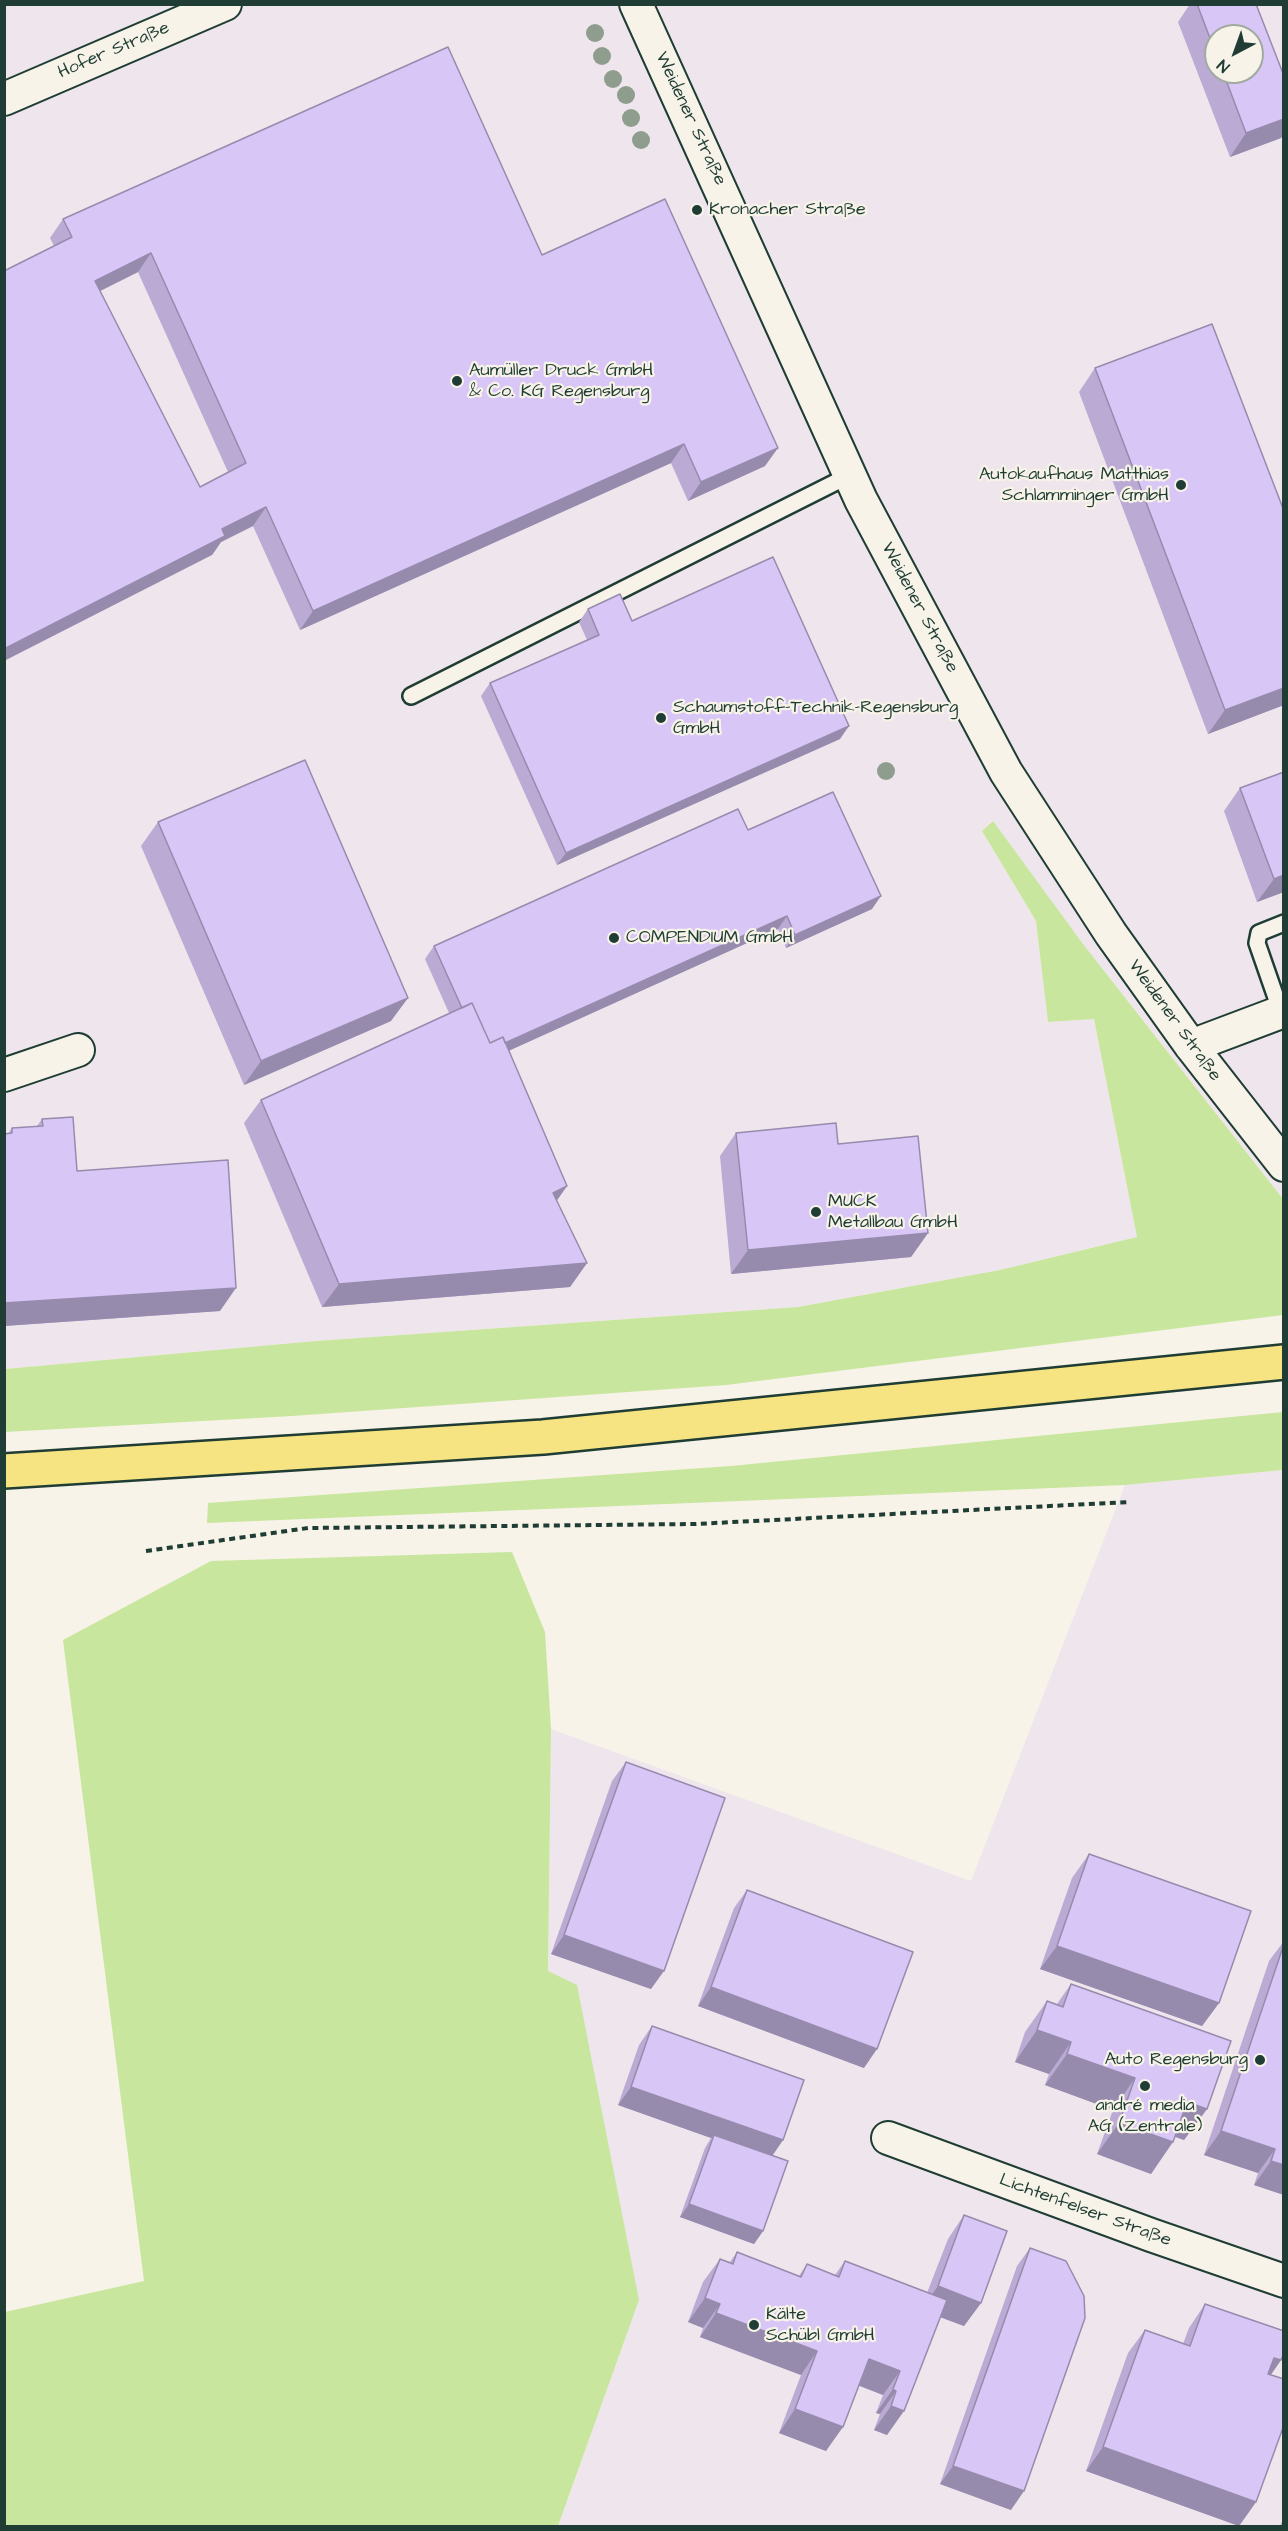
<!DOCTYPE html>
<meta charset="utf-8">
<style>
body{margin:0}
#map{position:relative;width:1288px;height:2531px;overflow:hidden;background:#f7f3e8;font-family:"Architects Daughter",sans-serif}
canvas{display:block}
.frame{position:absolute;inset:0;border:6px solid #1f3d34;pointer-events:none}
.north{position:absolute;left:1204px;top:24px;width:60px;height:60px;box-sizing:border-box;background:#f7f3e8;border:2px solid #a1aaa0;border-radius:50%;rotate:221deg;font-size:16px;font-weight:700;line-height:24px;text-align:center;color:#1f3d34}
.north::after{content:'';display:block;margin:auto;width:21px;height:27px;background:#1f3d34;clip-path:polygon(50% 0,100% 100%,50% 72%,0 100%)}
</style>
<div id="map">
<canvas width="1288" height="2531"></canvas>
<div class="frame"></div>
<div class="north">N</div>
</div>
<script>
const context = document.querySelector('canvas').getContext('2d');
context.lineJoin = 'round';
function fill(path, color) { context.fillStyle = color; context.fill(path, 'evenodd'); }
function stroke(path, color, width, dash) { context.strokeStyle = color; context.lineWidth = width; context.lineCap = dash ? 'butt' : 'round'; context.setLineDash(dash || []); context.stroke(path); }
function label(font, color, halo, rows, align = 'center') {
  context.font = font + ' "Architects Daughter",sans-serif'; context.lineWidth = 4.5; context.setLineDash([]); context.textBaseline = 'middle'; context.strokeStyle = halo; context.fillStyle = color; for (const [text, x, y, turn = 0] of rows) {
    context.save(); context.translate(x, y); context.rotate((+turn || 0) * Math.PI / 180); context.textAlign = isNaN(turn) ? turn : align; if (halo) context.strokeText(text, 0, 0); context.fillText(text, 0, 0); context.restore();
  }
}
fill(new Path2D(`
 M5 5H1283V1199L1083 944 992 821 982 831 1036 921 1048 1022 1094 1019 1137 1237 1000 1270 798 1307 316 1341 5 1369ZM1216 36H1252V72H1216Z
 M1283 1470V2526H558L639 2300 548 1972 551 1729 971 1881 1125 1485Z`), '#eee6ec');
fill(new Path2D(`
 M993 821 1083 944 1283 1199V1315L726 1385 292 1416 5 1432V1369L316 1341 798 1307 1000 1270 1137 1237 1094 1019 1048 1022 1036 921 982 831Z
 M1283 1412V1470L1125 1485 207 1523 208 1503 731 1466Z
 M512 1552 545 1632 551 1729 548 1971 577 1985 639 2300 558 2526H5V2312L144 2281 63 1640 211 1561Z`), '#c8e69d');
const service = new Path2D(`
 M411 696 850 475
 M1281 1012 1257 943 1259 933 1284 923`);
const minor = new Path2D(`
 M636 4 861 500 1006 772 1111 934 1191 1046 1284 1165
 M4 99 225 4
 M1191 1046 1284 1011
 M4 1075 78 1050
 M888 2138 1151 2235 1284 2281`);
const trunk = new Path2D(`
 M4 1471 543 1437 1284 1362`);
stroke(service, '#1f3d34', 20);
stroke(minor, '#1f3d34', 36);
stroke(trunk, '#1f3d34', 38);
stroke(new Path2D(`
 M146 1551 308 1528 695 1524 1129 1502`), '#1f3d34', 4, [6, 4.5]);
stroke(service, '#f7f3e8', 15);
stroke(minor, '#f7f3e8', 32);
stroke(trunk, '#f6e381', 33);
context.fillStyle = '#8e9d8e';
for (const [x, y] of [
 [595,33],
 [602,56],
 [613,79],
 [626,95],
 [631,118],
 [641,140],
 [886,771]
]) { context.beginPath(); context.arc(x, y, 9, 0, 2 * Math.PI); context.fill(); }
fill(new Path2D(`
 M1190 4H1256L1284 76V134L1281 138 1230 157 1178 22ZM1216 36 1252 72H1216Z
 M63 219 542 255 765 466 688 501 671 463 300 630 253 526 221 542 212 555 50 238ZM138 272 228 472 200 487 100 291Z
 M1095 368 1284 511V705L1208 734 1079 392Z
 M588 609 632 621 840 739 557 865 481 696 490 683 587 640 579 622Z
 M1284 772V892L1257 902 1224 811 1240 788Z
 M158 822 391 1021 244 1085 141 846Z
 M748 830 872 909 786 948 778 929 508 1051 567 1186 556 1201 587 1263 570 1287 322 1307 244 1123 261 1100 449 1013 425 959 434 946Z
 M42 1119 77 1171 220 1311 4 1326V1134H8L12 1128 37 1126Z
 M736 1133 838 1144 928 1233 911 1257 731 1274 720 1156Z
 M626 1762 651 1989 551 1954 612 1781Z
 M1089 1854 1219 2003 1202 2026 1040 1969 1072 1878Z
 M747 1890 864 2068 698 2006 734 1908Z
 M1284 1941V2195L1254 2185 1258 2173 1204 2155 1269 1961Z
 M1071 1984 1207 2109 1184 2140 1175 2137 1151 2174 1097 2154 1113 2110 1045 2085 1049 2074 1015 2062 1025 2032 1047 2001 1057 2004Z
 M652 2026 783 2140 772 2156 763 2231 754 2244 680 2217 705 2148 711 2138 618 2105 639 2045Z
 M964 2215 981 2303 964 2326 940 2317 887 2435 874 2430 880 2414 876 2413 883 2395 859 2385 826 2451 779 2433 801 2375 700 2337 703 2328 688 2322 703 2282 720 2259 730 2262 737 2252 799 2276 807 2264 835 2275 845 2261 927 2293 948 2239Z
 M1030 2248 1011 2510 940 2484 1017 2266Z
 M1205 2304 1281 2360 1271 2375 1284 2428 1283 2427 1256 2502 1239 2526 1086 2471 1128 2353 1145 2330 1183 2344 1189 2328Z
 M1284 2517V2526H1280Z`), '#baaad4');
fill(new Path2D(`
 M1284 119V134L1281 138 1230 157 1246 133Z
 M151 253 138 272 82 300 95 281Z
 M684 444 671 463 300 630 313 611Z
 M778 448 765 466 688 501 701 482Z
 M266 507 253 526 221 542 212 555 4 661V649L222 529Z
 M1284 688V705L1208 734 1225 710Z
 M849 726 840 739 557 865 566 853Z
 M1284 875V892L1257 902 1274 879Z
 M881 896 872 909 786 948 795 935Z
 M787 916 778 929 473 1067 482 1054Z
 M408 998 391 1021 244 1085 261 1061Z
 M567 1186 551 1209 553 1193Z
 M928 1233 911 1257 731 1274 748 1250Z
 M587 1263 570 1287 322 1307 339 1284Z
 M236 1288 220 1311 4 1326V1303Z
 M564 1935 664 1971 651 1989 551 1954Z
 M1057 1946 1219 2003 1202 2026 1040 1969Z
 M711 1987 877 2049 864 2068 698 2006Z
 M1037 2030 1071 2042 1049 2074 1015 2062Z
 M1067 2054 1135 2078 1113 2110 1045 2085Z
 M631 2087 783 2140 770 2159 714 2135 711 2138 618 2105Z
 M1187 2102 1207 2109 1184 2140 1165 2133Z
 M1119 2123 1173 2142 1151 2174 1097 2154Z
 M1221 2131 1275 2149 1258 2173 1204 2155Z
 M1271 2161 1284 2165V2195L1254 2185Z
 M689 2204 763 2231 754 2244 680 2217Z
 M938 2286 981 2303 964 2326 921 2310Z
 M705 2298 720 2304 703 2328 688 2322Z
 M716 2313 817 2351 801 2375 700 2337Z
 M1274 2358 1281 2360 1264 2384Z
 M869 2359 900 2371 883 2395 852 2383Z
 M893 2389 896 2391 880 2414 876 2413Z
 M891 2406 904 2411 887 2435 874 2430Z
 M795 2409 843 2427 826 2451 779 2433Z
 M1103 2447 1256 2502 1239 2526 1086 2471Z
 M953 2466 1024 2491 1011 2510 940 2484Z`), '#978bad');
const building = new Path2D(`
 M1197 4H1256L1284 76V119L1246 133 1223 72H1252V36H1216V54Z
 M448 47 542 255 665 199 778 448 701 482 684 444 313 611 266 507 222 529 225 536 4 649V271L72 237 63 219ZM151 253 246 463 200 487 95 281Z
 M1212 324 1284 511V688L1225 710 1095 368Z
 M773 557 849 726 566 853 490 683 599 635 588 609 620 594 632 621Z
 M305 760 408 998 261 1061 158 822Z
 M1284 772V875L1274 879 1240 788Z
 M833 792 881 896 795 935 787 916 505 1043 503 1037 490 1043 472 1003 462 1008 434 946 738 809 748 830Z
 M472 1003 490 1043 503 1037 567 1186 553 1193 587 1263 339 1284 261 1100Z
 M73 1117 77 1171 228 1160 236 1288 4 1303V1134L12 1133V1128L43 1126 42 1119Z
 M836 1123 838 1144 918 1136 928 1233 748 1250 736 1133Z
 M626 1762 725 1798 664 1971 564 1935Z
 M1089 1854 1251 1911 1219 2003 1057 1946Z
 M747 1890 913 1952 877 2049 711 1987Z
 M1284 1944V2165L1271 2161 1275 2149 1221 2131Z
 M1071 1984 1231 2041 1207 2109 1187 2102 1173 2142 1119 2123 1135 2078 1067 2054 1071 2042 1037 2030 1047 2001 1063 2007Z
 M652 2026 804 2080 783 2140 631 2087Z
 M714 2135 788 2161 763 2231 689 2204Z
 M964 2215 1007 2231 981 2303 938 2286Z
 M1030 2248 1066 2261 1084 2296 1085 2318 1024 2491 953 2466Z
 M737 2252 801 2277 807 2264 839 2277 845 2261 947 2300 904 2411 891 2406 896 2391 893 2389 900 2371 869 2359 843 2427 795 2409 817 2351 716 2313 720 2304 705 2298 720 2259 733 2264Z
 M1205 2304 1284 2331V2353L1281 2360 1274 2358 1268 2374 1284 2379V2425L1256 2502 1103 2447 1145 2330 1190 2346Z`);
fill(building, '#d8c6f7');
stroke(building, '#978bad', 1.5);
for (const [x, y, r, color] of [
 [697,210,6,"#1f3d34"],
 [457,381,6,"#1f3d34"],
 [1181,485,6,"#1f3d34"],
 [661,718,6,"#1f3d34"],
 [614,938,6,"#1f3d34"],
 [816,1212,6,"#1f3d34"],
 [1260,2060,6,"#1f3d34"],
 [1145,2086,6,"#1f3d34"],
 [754,2325,6,"#1f3d34"]
]) { const dot = new Path2D(); dot.arc(x, y, r, 0, 2 * Math.PI); context.fillStyle = color; context.fill(dot); stroke(dot, '#f7f3e8', 2); }
label('18px', '#1f3d34', '#f7f3e8', [
 ["Hofer Straße",114,51,-23],
 ["Weidener Straße",690,119,65],
 ["Weidener Straße",919,608,62],
 ["Weidener Straße",1174,1021,54],
 ["Lichtenfelser Straße",1085,2211,20]
]);
label('18px', '#1f3d34', '#f7f3e8', [
 ["Kronacher Straße",709,210],
 ["Aumüller Druck GmbH",469,371],
 ["& Co. KG Regensburg",469,392],
 ["Autokaufhaus Matthias",1169,475,"right"],
 ["Schlamminger GmbH",1169,496,"right"],
 ["Schaumstoff-Technik-Regensburg",673,708],
 ["GmbH",673,729],
 ["COMPENDIUM GmbH",626,938],
 ["MUCK",828,1202],
 ["Metallbau GmbH",828,1223],
 ["Auto Regensburg",1248,2060,"right"],
 ["andré media",1145,2106,"center"],
 ["AG (Zentrale)",1145,2127,"center"],
 ["Kälte",766,2315],
 ["Schübl GmbH",766,2336]
], 'left');
</script>
